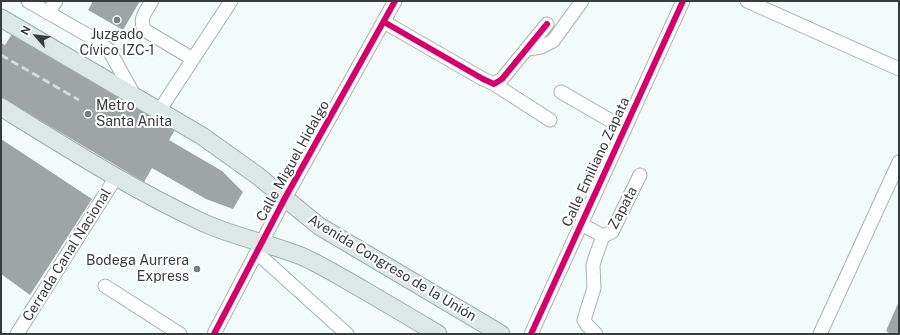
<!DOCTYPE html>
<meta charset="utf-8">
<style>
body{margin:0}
#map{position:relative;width:900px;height:335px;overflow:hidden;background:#f2fbf9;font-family:"Public Sans",sans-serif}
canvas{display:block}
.frame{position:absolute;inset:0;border:2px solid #373d3c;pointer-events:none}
.north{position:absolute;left:16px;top:16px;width:40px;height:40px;-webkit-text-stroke:3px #fff;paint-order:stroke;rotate:298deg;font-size:11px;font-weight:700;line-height:16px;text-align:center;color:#373d3c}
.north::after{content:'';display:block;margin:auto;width:14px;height:18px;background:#373d3c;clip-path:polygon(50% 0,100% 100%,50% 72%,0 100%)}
</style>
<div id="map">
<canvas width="900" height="335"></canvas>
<div class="frame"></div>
<div class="north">N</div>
</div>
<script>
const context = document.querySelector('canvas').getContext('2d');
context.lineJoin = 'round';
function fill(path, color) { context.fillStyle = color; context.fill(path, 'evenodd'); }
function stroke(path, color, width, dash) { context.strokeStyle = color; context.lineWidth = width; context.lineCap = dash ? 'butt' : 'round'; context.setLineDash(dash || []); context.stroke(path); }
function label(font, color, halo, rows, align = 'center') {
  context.font = font + ' "Public Sans",sans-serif'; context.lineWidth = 4; context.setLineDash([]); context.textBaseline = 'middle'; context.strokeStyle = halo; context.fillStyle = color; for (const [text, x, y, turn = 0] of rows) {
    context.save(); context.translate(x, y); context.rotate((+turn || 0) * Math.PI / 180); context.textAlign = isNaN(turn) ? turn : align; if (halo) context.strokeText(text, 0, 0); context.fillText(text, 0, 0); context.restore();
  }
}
fill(new Path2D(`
 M93 1H140L123 30 88 10Z
 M12 34 175 130 169 140 222 171 243 192 233 209 206 199 152 168 144 182 1 97V43L5 45Z
 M1 139 92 199 30 295 1 274Z
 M899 301V334H891L886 331Z`), '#9ea5a4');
const minor = new Path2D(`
 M28 1 89 36 109 50 135 97
 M152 1C146 11 137 21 146 31L193 59
 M747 1 899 69
 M48 13 56 1
 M384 22 483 79 494 84 502 79 547 24
 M528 49 541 47 553 41 582 1
 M494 84 550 120
 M561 92 625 129
 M159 111 231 1
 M581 224 603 236
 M603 236 612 232 640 175
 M257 253 347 334
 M105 286 180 334
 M17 334 116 177
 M214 334 285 198 395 1
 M531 334 683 1
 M596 334 587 325 584 320 594 288 593 265 595 258 603 236
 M820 334 899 162`);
const major = new Path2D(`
 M1 18 202 136 258 176 319 226 501 334
 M1 107C67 148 133 190 204 223 235 237 269 243 301 256 322 265 342 278 362 289 388 304 413 319 438 334`);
stroke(minor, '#aab1af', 15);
stroke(major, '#9bafad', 19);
stroke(minor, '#fdfefe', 13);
stroke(major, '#dde7e6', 17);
stroke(new Path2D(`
 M1 55 79 100`), '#d8dada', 3, [8, 4]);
stroke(new Path2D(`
 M384 22 483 79 494 84 502 79 547 24
 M214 334 285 198 395 1
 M531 334 683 1`), '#d6006c', 6);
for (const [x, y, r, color] of [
 [117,20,4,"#78807e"],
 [88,114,4,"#78807e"],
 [197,269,4,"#78807e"]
]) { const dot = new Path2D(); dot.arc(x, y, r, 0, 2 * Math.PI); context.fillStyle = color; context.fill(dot); stroke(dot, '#fff', 1.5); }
label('14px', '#373d3c', '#fff', [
 ["Juzgado",117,35],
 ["Cívico IZC-1",117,51],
 ["Metro",96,106,"left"],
 ["Santa Anita",96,122,"left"],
 ["Bodega Aurrera",189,261,"right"],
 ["Express",189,277,"right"]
]);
label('14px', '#373d3c', '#fff', [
 ["Calle Miguel Hidalgo",293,161,-61],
 ["Calle Emiliano Zapata",596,162,-65],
 ["Zapata",623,208,-62],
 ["Cerrada Canal Nacional",67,255,-58],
 ["Avenida Congreso de la Unión",392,268,31]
]);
</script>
